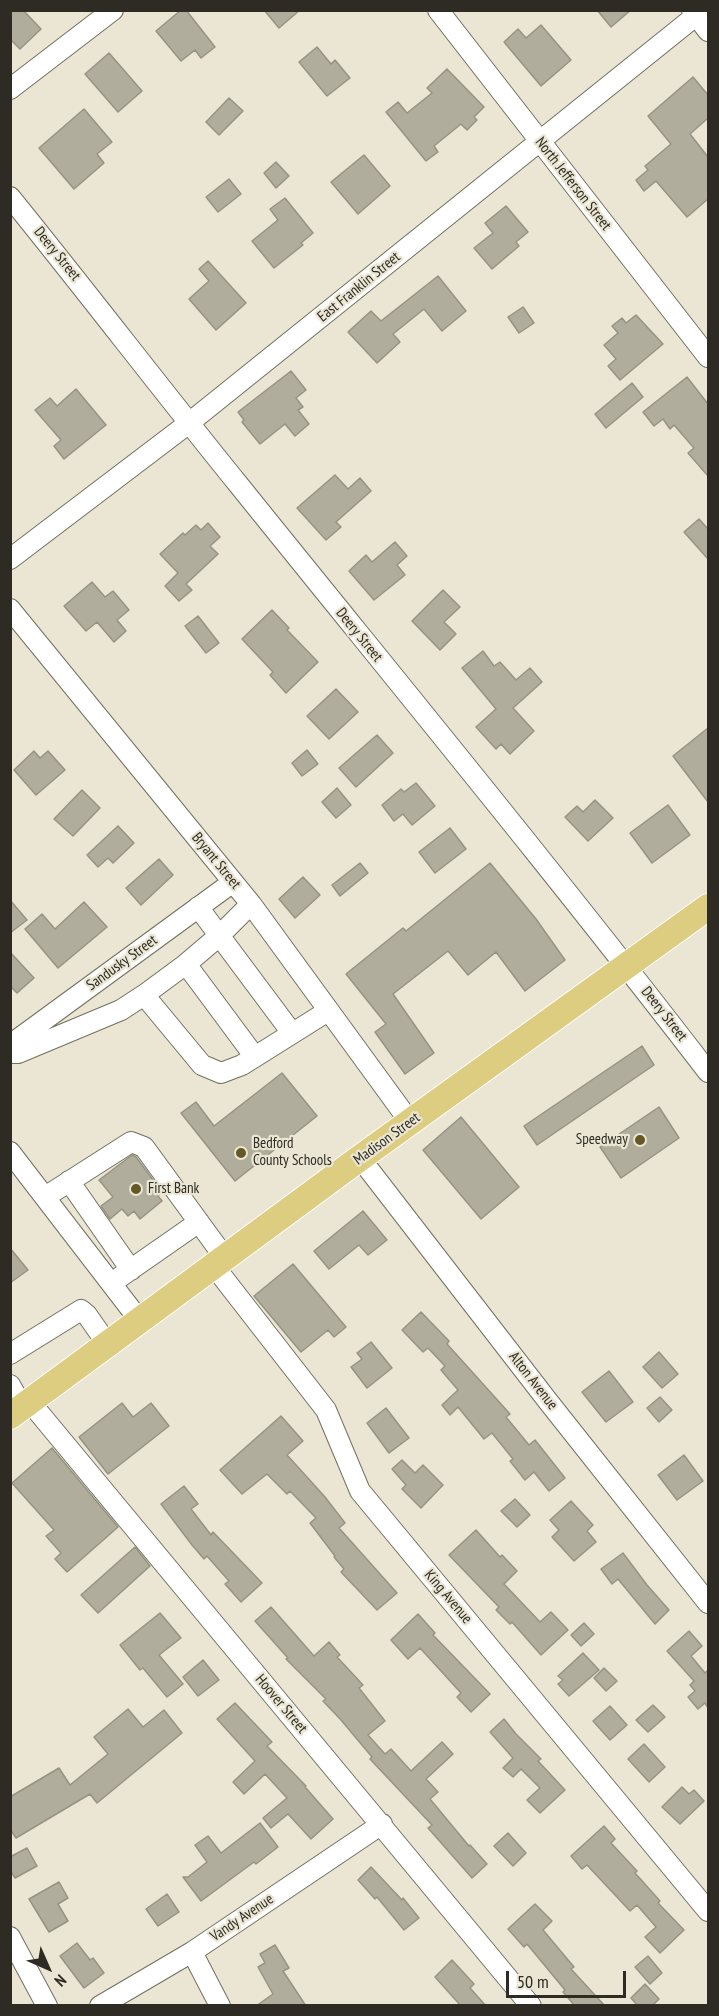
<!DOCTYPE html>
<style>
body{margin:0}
#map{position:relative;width:719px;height:2016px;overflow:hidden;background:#eae6d3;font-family:"PT Sans Narrow",sans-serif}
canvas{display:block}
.frame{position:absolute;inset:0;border:12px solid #2d2b24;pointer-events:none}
.north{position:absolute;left:18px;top:1938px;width:60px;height:60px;-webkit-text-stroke:4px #eae6d3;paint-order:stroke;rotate:135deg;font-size:16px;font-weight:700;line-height:24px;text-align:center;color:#2d2b24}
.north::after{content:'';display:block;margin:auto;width:21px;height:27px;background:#2d2b24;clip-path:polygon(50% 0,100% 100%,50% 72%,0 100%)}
.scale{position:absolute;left:506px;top:1971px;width:120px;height:27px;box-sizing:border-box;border:3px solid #2d2b24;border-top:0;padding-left:8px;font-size:18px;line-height:21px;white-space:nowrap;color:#2d2b24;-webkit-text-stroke:4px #eae6d3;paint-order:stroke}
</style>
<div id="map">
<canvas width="719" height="2016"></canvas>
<div class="frame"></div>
<div class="north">N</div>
<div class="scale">50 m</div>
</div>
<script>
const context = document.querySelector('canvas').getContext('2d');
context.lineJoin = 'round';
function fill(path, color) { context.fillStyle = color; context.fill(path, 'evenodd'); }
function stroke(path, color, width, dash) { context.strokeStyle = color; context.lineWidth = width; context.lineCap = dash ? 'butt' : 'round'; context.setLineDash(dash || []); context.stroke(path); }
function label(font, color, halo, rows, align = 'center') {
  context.font = font + ' "PT Sans Narrow",sans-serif'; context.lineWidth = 4.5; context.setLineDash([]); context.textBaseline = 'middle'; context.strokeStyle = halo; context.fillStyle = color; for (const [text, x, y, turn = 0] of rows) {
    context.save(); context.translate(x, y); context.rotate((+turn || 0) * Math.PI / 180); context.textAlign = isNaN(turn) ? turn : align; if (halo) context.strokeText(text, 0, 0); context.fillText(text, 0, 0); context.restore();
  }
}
const building = new Path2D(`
 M10 10H23L41 29 20 49 10 39Z
 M181 10H186L215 47 201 58 195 50 181 61 156 31Z
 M264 10H300L279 28Z
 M597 10H631L611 27Z
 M541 25 571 60 541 86 504 42 518 29 526 38Z
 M317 47 331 64 335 60 350 78 327 96 299 62Z
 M109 53 142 91 118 112 85 74Z
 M447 69 484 107 474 117 477 120 467 130 461 124 434 146 438 152 426 161 386 112 398 102 407 113 432 93 427 88Z
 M693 77 708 95V118L690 134 708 157V199L687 217 656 181 644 191 636 180 648 170 645 166 671 144 648 116Z
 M229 98 243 111 219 135 206 122Z
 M84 109 112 142 97 154 104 163 74 189 39 148Z
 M364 155 390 186 358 214 331 182Z
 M276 162 289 176 276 188 264 173Z
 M229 179 241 194 218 212 206 197Z
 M285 198 313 233 301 243 303 245 274 268 252 241 278 220 270 209Z
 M506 206 528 232 516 242 519 246 492 269 474 248 493 233 485 223Z
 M208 261 246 303 216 330 189 299 209 281 199 269Z
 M438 276 466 311 442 331 424 309 393 334 400 342 377 363 348 332 371 311 381 321Z
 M523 307 534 323 519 333 508 317Z
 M636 315 663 344 620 380 608 366 616 359 604 345 618 333 612 326 622 318 626 323Z
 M291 371 306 390 296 398 303 407 298 410 309 424 295 436 285 424 260 444 242 422 244 420 238 412Z
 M687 377 708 404V476L688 453 694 448 674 425 670 429 663 419 654 426 643 412Z
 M632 383 643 397 606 428 595 414Z
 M76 389 106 425 64 459 54 446 61 440 35 410 50 398 57 406Z
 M335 475 348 489 360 478 371 491 336 522 341 527 326 540 297 508Z
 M699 519 708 529V559L684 532Z
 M208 523 220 537 210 546 218 554 186 584 192 590 179 601 165 586 178 573 160 554 183 533 185 535 196 525 201 530Z
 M395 542 407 556 397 565 405 575 374 600 349 571 366 555 372 562Z
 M92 582 105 597 113 591 129 610 117 620 126 631 114 642 97 622 86 631 64 606Z
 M443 590 460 607 444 622 456 634 440 650 412 621Z
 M272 610 289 628 287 630 318 662 286 693 270 675 273 672 242 639Z
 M198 616 219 643 206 653 185 626Z
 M483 651 494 666 500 662 516 680 530 668 542 682 513 708 534 731 510 754 501 744 496 749 476 727 496 709 462 668Z
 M336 689 358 712 329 739 307 716Z
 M708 728V802L673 756Z
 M377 735 393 753 356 787 339 768Z
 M307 750 318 764 302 776 292 763Z
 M34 751 40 758 48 751 65 770 36 795 14 770Z
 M416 783 435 806 412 825 403 814 394 821 382 805 401 789 404 792Z
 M337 788 351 805 336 818 322 802Z
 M82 790 100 808 73 836 54 819Z
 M595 800 613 818 588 841 565 817 577 806 583 812Z
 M668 805 690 835 652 863 630 833Z
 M118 826 134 843 113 863 108 858 98 867 87 855Z
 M450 828 466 849 435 873 419 852Z
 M159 859 173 875 141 905 126 888Z
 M360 863 368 873 340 896 332 885Z
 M490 863 536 919 565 960 525 991 496 952 468 975 448 951 393 994 434 1053 405 1074 375 1032 386 1024 346 974 403 928 406 931Z
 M303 877 320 895 295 918 279 899Z
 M10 900 27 920 10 933Z
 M84 902 107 927 58 968 25 929 42 914 55 929Z
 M10 952 34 978 17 993 10 986Z
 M642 1046 654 1065 537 1145 524 1126Z
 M282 1073 317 1116 235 1181 181 1113 196 1102 214 1126Z
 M659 1107 679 1138 621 1178 600 1147Z
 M461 1117 519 1187 481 1219 423 1150Z
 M132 1155 136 1157 162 1192 158 1196 162 1201 140 1219 134 1211 128 1216 122 1209 110 1219 101 1206 113 1197 99 1180Z
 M363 1211 387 1240 368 1255 359 1245 329 1269 314 1251Z
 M10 1248 28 1270 10 1283Z
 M293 1264 346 1327 334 1337 328 1330 301 1352 254 1296Z
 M421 1312 449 1341 447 1344 510 1414 506 1417 529 1445 535 1440 565 1478 549 1491 534 1472 525 1480 510 1461 513 1459 492 1433 484 1439 458 1407 450 1415 442 1405 458 1390 441 1370 445 1366 428 1348 423 1352 402 1330Z
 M371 1342 392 1368 367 1388 351 1367 362 1359 357 1353Z
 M659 1352 678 1374 662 1388 643 1367Z
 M609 1371 633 1402 606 1422 582 1392Z
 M660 1397 672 1410 659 1422 647 1408Z
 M122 1403 133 1417 151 1403 169 1426 108 1474 79 1437Z
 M386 1408 409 1438 389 1453 367 1423Z
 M281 1416 303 1441 287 1455 325 1497 345 1523 339 1528 397 1593 377 1610 341 1572 344 1569 334 1557 335 1556 310 1523 316 1518 290 1491 287 1494 267 1474 242 1494 220 1470Z
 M52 1448 118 1527 67 1572 55 1559 61 1553 46 1536 54 1530 12 1483Z
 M684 1455 703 1481 677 1500 658 1475Z
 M402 1460 415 1473 423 1465 443 1485 421 1508 402 1489 406 1485 392 1469Z
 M184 1486 198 1504 191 1509 211 1535 213 1532 262 1583 241 1602 225 1584 229 1581 207 1556 204 1559 192 1545 161 1504Z
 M515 1499 530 1515 517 1527 501 1511Z
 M571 1501 593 1525 587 1531 596 1542 574 1561 552 1537 559 1530 550 1520Z
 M476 1530 500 1557 502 1555 517 1571 504 1584 540 1622 551 1612 568 1630 541 1655 512 1622 510 1624 496 1610 499 1607 449 1555Z
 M135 1547 150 1566 98 1613 81 1595Z
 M623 1553 647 1585 669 1610 655 1624 618 1579 612 1584 601 1569Z
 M271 1607 314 1656 329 1642 340 1655 337 1657 363 1685 359 1688 385 1721 368 1735 385 1754 391 1749 411 1771 442 1742 453 1754 426 1779 438 1792 430 1799 469 1846 470 1845 487 1864 472 1878 428 1828 432 1825 370 1759 372 1757 341 1720 323 1701 326 1699 286 1659 288 1658 255 1621Z
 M160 1613 181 1638 159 1655 183 1684 167 1697 143 1668 140 1670 120 1645Z
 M418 1614 435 1633 433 1635 490 1694 471 1712 457 1697 461 1693 420 1648 408 1659 391 1640Z
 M584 1623 594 1634 581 1646 571 1635Z
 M689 1631 702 1646 691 1656 705 1673 708 1670V1708L705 1703 698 1709 688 1697 695 1691 690 1685 694 1681 667 1651Z
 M583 1653 599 1670 569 1696 558 1684 563 1680 558 1676Z
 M203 1660 219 1680 198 1696 183 1677Z
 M604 1668 617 1681 606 1691 594 1678Z
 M235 1703 272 1742 267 1746 306 1786 305 1787 333 1819 311 1839 288 1814 271 1828 263 1818 287 1798 265 1774 244 1794 233 1782 255 1761 217 1719Z
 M653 1705 665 1717 648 1732 636 1720Z
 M610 1706 627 1725 610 1740 593 1721Z
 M128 1709 143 1727 164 1710 182 1733 97 1803 90 1794 16 1838 10 1829V1797L59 1768 70 1785 108 1754 94 1737Z
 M504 1719 516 1734 541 1759 538 1761 565 1790 540 1813 527 1800 540 1788 521 1769 513 1777 503 1768 513 1758 490 1732Z
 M644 1744 665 1767 649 1782 628 1759Z
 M682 1787 689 1794 694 1790 704 1801 680 1824 662 1807Z
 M260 1823 278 1847 256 1864 254 1862 201 1901 183 1877H188L207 1862 195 1845 208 1836 221 1853Z
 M604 1826 615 1839 611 1843 637 1871 635 1873 660 1901 658 1903 684 1930 660 1953 645 1937 656 1927 637 1905 630 1911 587 1865 582 1869 571 1856Z
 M508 1833 526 1853 513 1866 494 1846Z
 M27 1848 37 1866 15 1878 10 1870V1857Z
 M371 1867 402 1900 403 1898 419 1918 404 1930 377 1897 375 1899 358 1880Z
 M59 1882 68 1898 58 1904 68 1921 49 1932 29 1899Z
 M167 1894 179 1912 158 1926 146 1909Z
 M535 1904 552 1921 543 1930 574 1967 571 1969 605 2006H575L563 1992 565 1990 527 1944 524 1947 508 1929Z
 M77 1943 90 1960 93 1958 104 1973 84 1988 60 1956Z
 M275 1945 289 1968 283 1971 306 2006H256L273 1994 258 1967 265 1963 260 1954Z
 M648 1956 662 1973 650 1984 635 1967Z
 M452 1960 474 1984 470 1988 486 2006H461L435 1977Z
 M645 1984 659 1999 652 2006H638L631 1998Z`);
fill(building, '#b1ad9c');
stroke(building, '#979382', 1.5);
const minor = new Path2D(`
 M438 10 708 357
 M692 10 708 31
 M10 89 113 10
 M10 197C87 292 161 389 238 484 395 679 555 873 708 1072
 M10 559 189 423 703 10
 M10 609 251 904 410 1122
 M251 904 219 936 186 964 255 1057
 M198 907 292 1033
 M144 995 186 964
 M10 1045 233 882
 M10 1053H18L121 1010 144 995 202 1065 221 1073 242 1065 328 1011
 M10 1152 140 1321
 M360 1158 547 1400 708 1603
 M69 1181 131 1270
 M45 1197 131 1142 144 1147 225 1258
 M214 1266 326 1410 360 1491 708 1911
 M120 1277 199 1222
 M10 1354 81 1310 87 1315 108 1345
 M10 1385 23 1408
 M30 1402 531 2006
 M10 1937 47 2006
 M192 1952 220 2006
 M100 2006 192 1952 382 1824`);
const major = new Path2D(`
 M10 1416 360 1158 708 907`);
stroke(minor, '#73705f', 22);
stroke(major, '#fff', 28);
stroke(minor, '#fff', 20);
stroke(major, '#dccd81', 26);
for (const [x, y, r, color] of [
 [640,1140,6,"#645925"],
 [241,1153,6,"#645925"],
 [136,1189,6,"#645925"]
]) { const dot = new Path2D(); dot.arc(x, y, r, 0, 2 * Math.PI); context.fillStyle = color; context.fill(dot); stroke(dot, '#eae6d3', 2); }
label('15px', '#2d2b24', '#eae6d3', [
 ["North Jefferson Street",573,184,52],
 ["Deery Street",57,254,51],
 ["East Franklin Street",359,287,-39],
 ["Deery Street",359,635,51],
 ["Bryant Street",216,861,51],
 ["Sandusky Street",122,963,-36],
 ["Deery Street",664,1014,52],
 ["Madison Street",387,1139,-36],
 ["Alton Avenue",533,1381,52],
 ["King Avenue",448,1597,50],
 ["Hoover Street",281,1704,50],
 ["Vandy Avenue",242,1918,-34]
]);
label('15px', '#2d2b24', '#eae6d3', [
 ["Speedway",628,1140,"right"],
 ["Bedford",253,1144],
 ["County Schools",253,1161],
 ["First Bank",148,1189]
], 'left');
</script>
